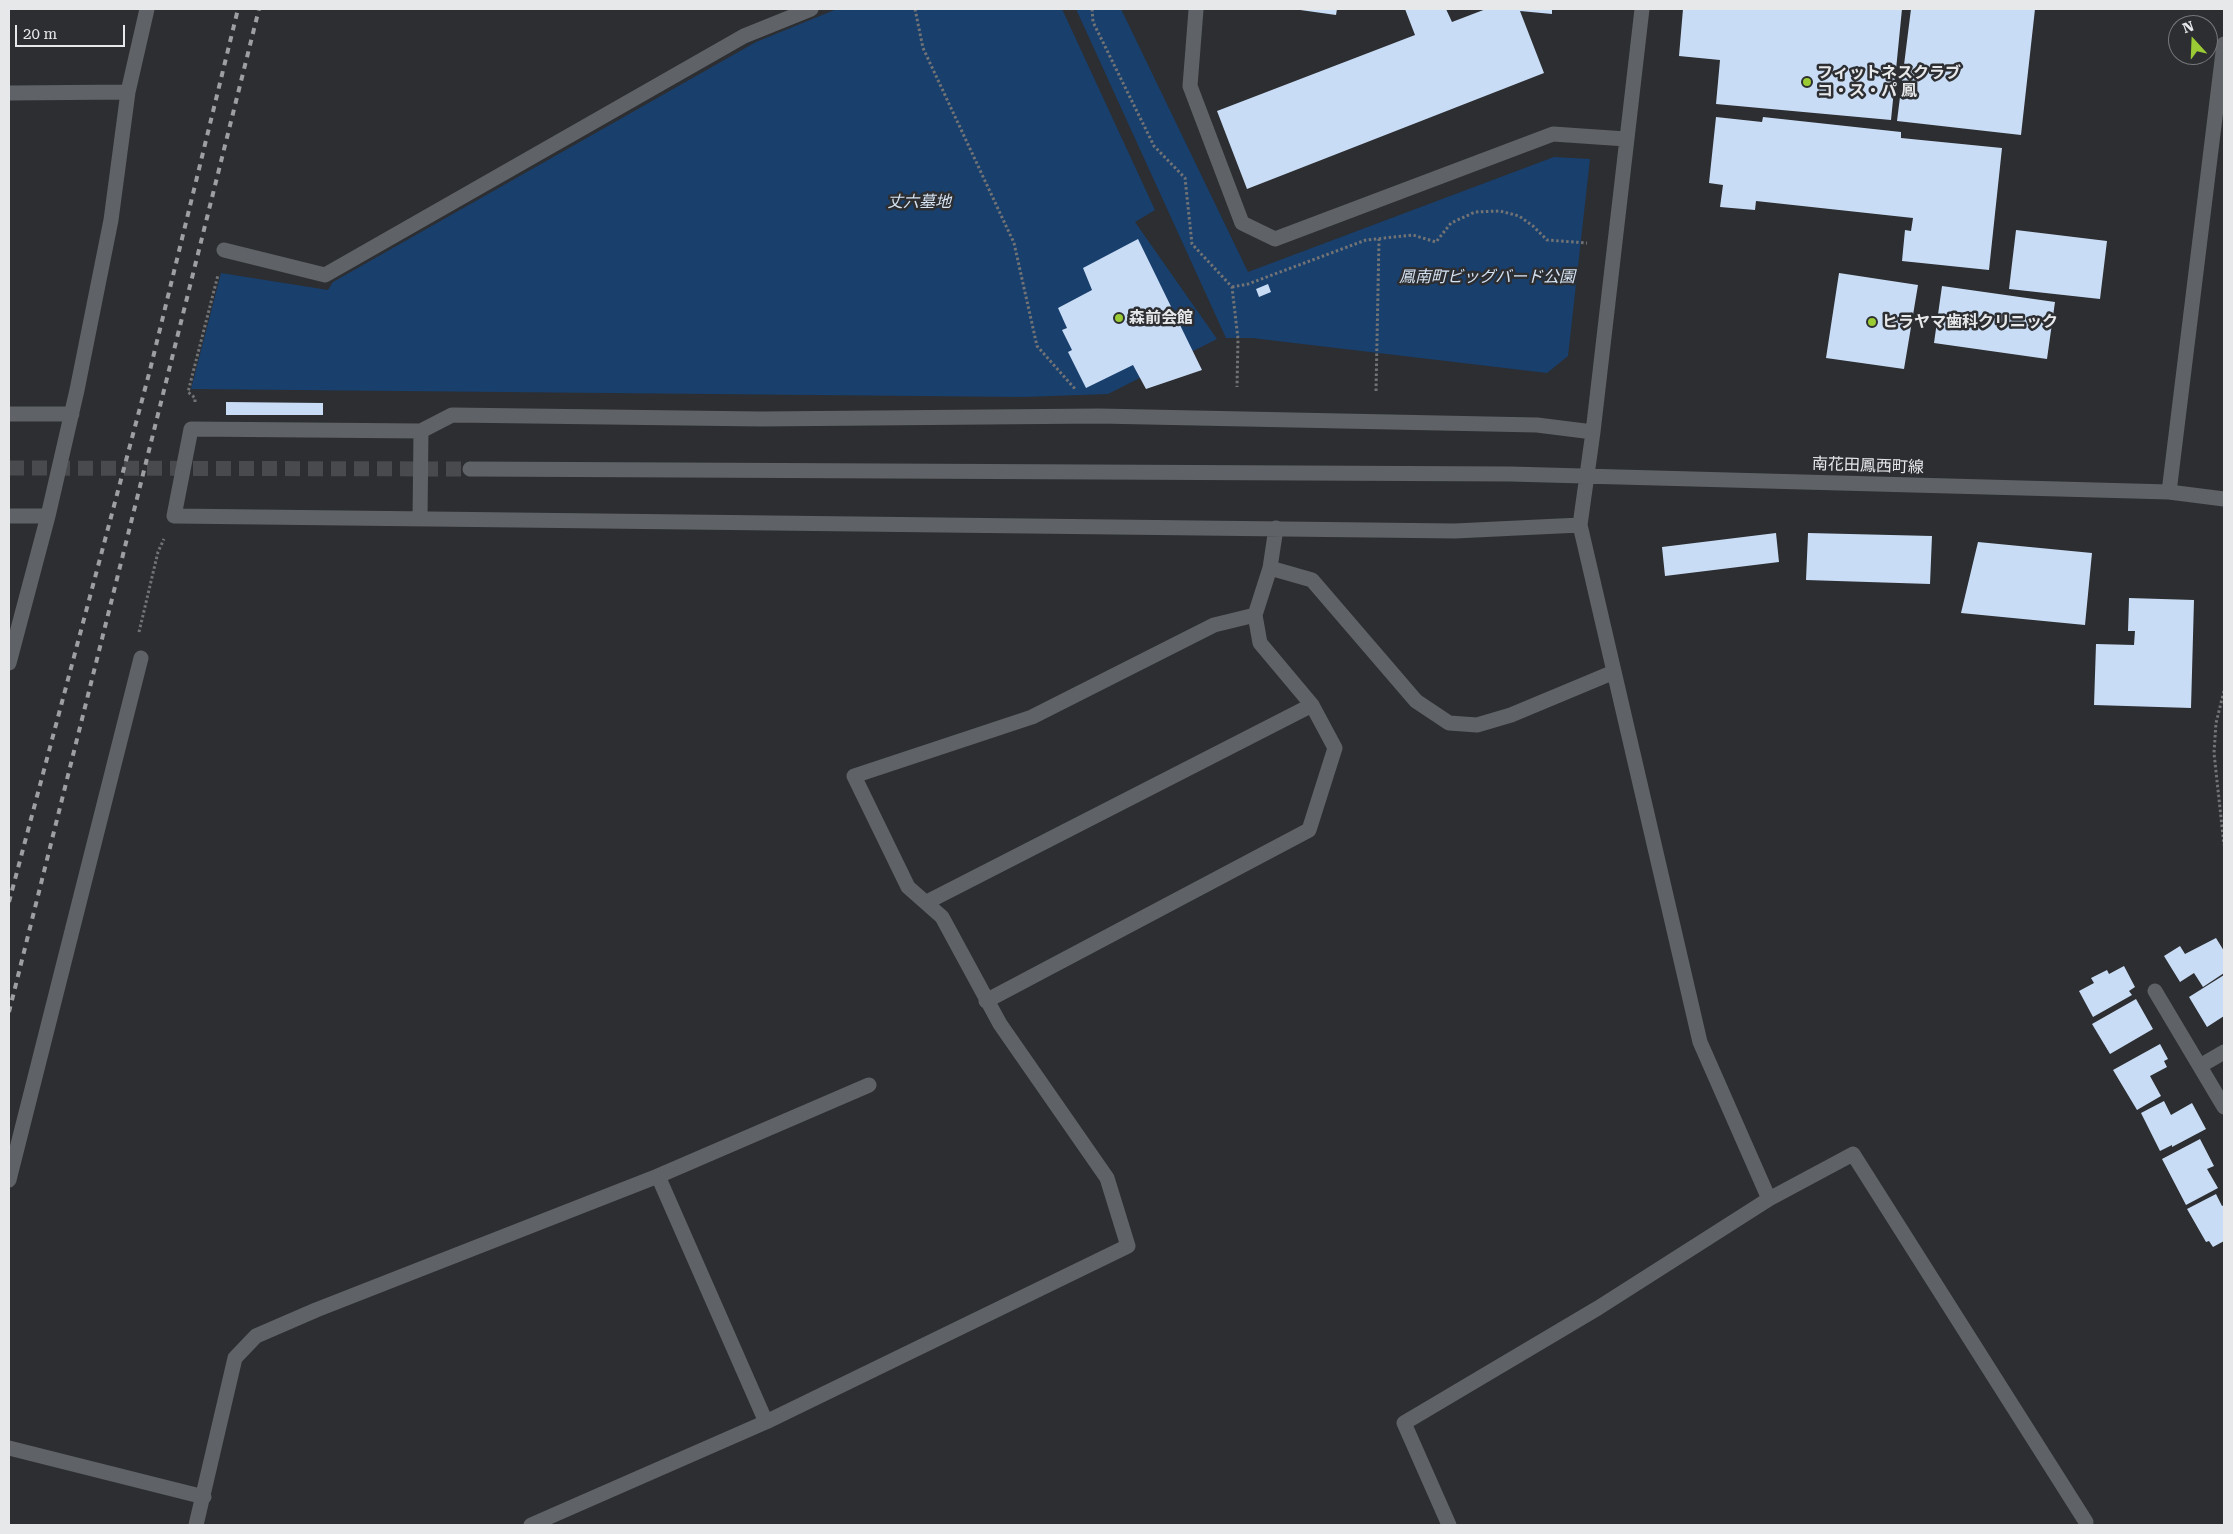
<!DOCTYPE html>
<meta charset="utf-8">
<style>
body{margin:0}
#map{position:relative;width:2233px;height:1534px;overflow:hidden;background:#2c2e31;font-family:"Roboto Serif",serif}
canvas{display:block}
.frame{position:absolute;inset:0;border:10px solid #e7e8ea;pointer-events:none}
.north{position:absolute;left:2168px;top:15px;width:50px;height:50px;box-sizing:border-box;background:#2c2e31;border:1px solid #77787b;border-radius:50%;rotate:340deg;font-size:14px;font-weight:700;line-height:20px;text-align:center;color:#e7e8ea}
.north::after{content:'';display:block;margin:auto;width:18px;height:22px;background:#9acb35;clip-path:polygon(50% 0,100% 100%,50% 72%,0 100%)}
.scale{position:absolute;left:15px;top:25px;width:110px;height:22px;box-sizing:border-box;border:2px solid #e7e8ea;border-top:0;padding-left:6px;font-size:15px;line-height:18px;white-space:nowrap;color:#e7e8ea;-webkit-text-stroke:4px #2c2e31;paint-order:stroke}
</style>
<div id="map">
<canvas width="2233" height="1534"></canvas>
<div class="frame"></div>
<div class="north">N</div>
<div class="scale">20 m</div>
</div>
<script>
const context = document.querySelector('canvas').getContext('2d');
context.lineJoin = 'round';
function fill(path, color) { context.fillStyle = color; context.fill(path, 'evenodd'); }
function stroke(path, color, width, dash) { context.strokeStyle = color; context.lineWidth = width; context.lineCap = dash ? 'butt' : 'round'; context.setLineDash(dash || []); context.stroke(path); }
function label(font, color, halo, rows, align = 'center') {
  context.font = font + ' "Roboto Serif","Noto Sans JP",serif'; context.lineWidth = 5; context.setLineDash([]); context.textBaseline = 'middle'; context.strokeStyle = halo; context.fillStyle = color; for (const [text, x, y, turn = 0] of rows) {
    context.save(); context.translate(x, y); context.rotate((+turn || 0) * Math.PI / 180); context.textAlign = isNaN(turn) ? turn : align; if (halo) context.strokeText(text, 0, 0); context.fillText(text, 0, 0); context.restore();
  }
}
fill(new Path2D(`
 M837 9H1062L1155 210 1135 222 1217 339 1108 394 1023 397 191 389 221 273 328 290 333 282 756 42Z
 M1076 9H1121L1248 272 1554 157 1590 159 1568 356 1547 373 1252 338H1226Z`), '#193f6d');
fill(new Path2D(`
 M1293 9H1337L1336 15Z
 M1405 9H1446L1452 22 1486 9H1552V14L1520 11 1544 73 1247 189 1217 111 1415 35Z
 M1683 9H1902L1891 120 1716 104 1720 60 1679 56Z
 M1911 9H2035L2021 135 1897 121Z
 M1716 117 1762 122 1763 117 1901 132V138L2002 148 1989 270 1902 261 1905 230 1911 231 1913 218 1756 201 1755 210 1720 207 1723 185 1709 183Z
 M2016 230 2107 241 2100 299 2009 289Z
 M1138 239 1202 370 1146 389 1133 365 1086 388 1068 352 1072 350 1062 330 1067 328 1058 308 1092 290 1083 268Z
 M1839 273 1918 285 1904 369 1826 358Z
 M1268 284 1271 292 1259 297 1256 289Z
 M1942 286 2055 302 2047 359 1934 343Z
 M226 402 323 403V415H226Z
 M1776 533 1779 562 1665 576 1662 547Z
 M1808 533 1932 536 1930 584 1806 580Z
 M1978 542 2092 553 2085 625 1961 613Z
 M2129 598 2194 600 2191 708 2094 705 2096 644 2134 645 2135 631H2128Z
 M2216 938 2224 951V973L2203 987 2194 973 2180 982 2164 956 2180 946 2185 954Z
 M2124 966 2135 987 2129 991 2132 995 2093 1017 2079 991 2094 983 2091 978 2107 970 2109 974Z
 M2224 975V1016L2207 1027 2189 997Z
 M2136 999 2153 1029 2110 1054 2092 1024Z
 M2160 1044 2168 1059 2164 1061 2167 1067 2150 1076 2161 1096 2137 1110 2113 1070Z
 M2164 1101 2171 1115 2192 1103 2206 1129 2172 1147V1145L2160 1151 2141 1113Z
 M2200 1139 2214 1166 2207 1169 2218 1188 2186 1205 2162 1159Z
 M2216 1194 2222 1206 2224 1205V1241L2213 1247 2209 1241 2206 1242 2187 1209Z`), '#c9dcf5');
stroke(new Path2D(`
 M9 468 470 469`), '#484a4d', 15, [15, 8]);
stroke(new Path2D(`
 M915 9 923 48 1014 243 1037 346 1076 390
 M1092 9 1093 22 1154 146 1185 178 1192 244 1232 287 1238 339 1237 387
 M1232 287 1248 284 1366 240 1413 235 1436 242 1451 223 1475 212 1500 211 1519 216 1533 226 1547 240 1587 243
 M1376 391 1379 239
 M195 402V398L188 392 218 275
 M139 632 158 552 164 539
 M2224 691 2216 723 2214 753 2224 845`), '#717375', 3, [2.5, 2.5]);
stroke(new Path2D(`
 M1642 9 1593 432 1580 525 1700 1042 1769 1199
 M1196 10 1190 86 1242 223 1275 239 1553 134 1626 139
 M9 93 128 92
 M224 250 325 275 744 36 811 9
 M9 414H72
 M421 431 191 429 174 516 1455 531 1580 525
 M470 469 1510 474 2169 492 2224 499
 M2169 492 2224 44
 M9 516H48
 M420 519 421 431 452 415 761 419 1099 416 1537 425 1593 432
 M1270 568 1312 580 1416 701 1449 723 1477 725 1511 715 1614 672
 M9 663 48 516 77 390 111 220 128 92 147 9
 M927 902 1312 705
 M2155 991 2224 1107
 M986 1001 1309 830 1335 748 1312 705 1260 643 1255 615 1270 568 1276 528
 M2200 1066 2224 1052
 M658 1176 766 1422
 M9 1180 141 658
 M9 1448 204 1497
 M196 1525 235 1358 256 1336 316 1310 658 1176 869 1085
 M531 1525 766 1422 1128 1246 1107 1178 1000 1024 942 917 908 887 854 776 1032 717 1214 625 1255 615
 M1449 1525 1404 1423 1598 1308 1769 1199 1853 1154 2086 1522`), '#5f6266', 15);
stroke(new Path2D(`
 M9 902 150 370 238 9
 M9 1012 259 9`), '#9e9fa2', 4, [6, 6]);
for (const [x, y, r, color] of [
 [1807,82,5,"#9acb35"],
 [1119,318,5,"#9acb35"],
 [1872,322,5,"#9acb35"]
]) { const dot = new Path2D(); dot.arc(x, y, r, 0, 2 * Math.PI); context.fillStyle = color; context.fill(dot); stroke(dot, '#2c2e31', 2); }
label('bold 16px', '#e7e8ea', '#2c2e31', [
 ["フィットネスクラブ",1817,73],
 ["コ・ス・パ 鳳",1817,91],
 ["森前会館",1129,318],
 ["ヒラヤマ歯科クリニック",1882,322]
], 'left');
label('italic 16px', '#d5e2f2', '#2c2e31', [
 ["丈六墓地",919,202],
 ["鳳南町ビッグバード公園",1487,277]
]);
label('16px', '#e7e8ea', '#2c2e31', [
 ["南花田鳳西町線",1868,466,2]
]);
</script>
